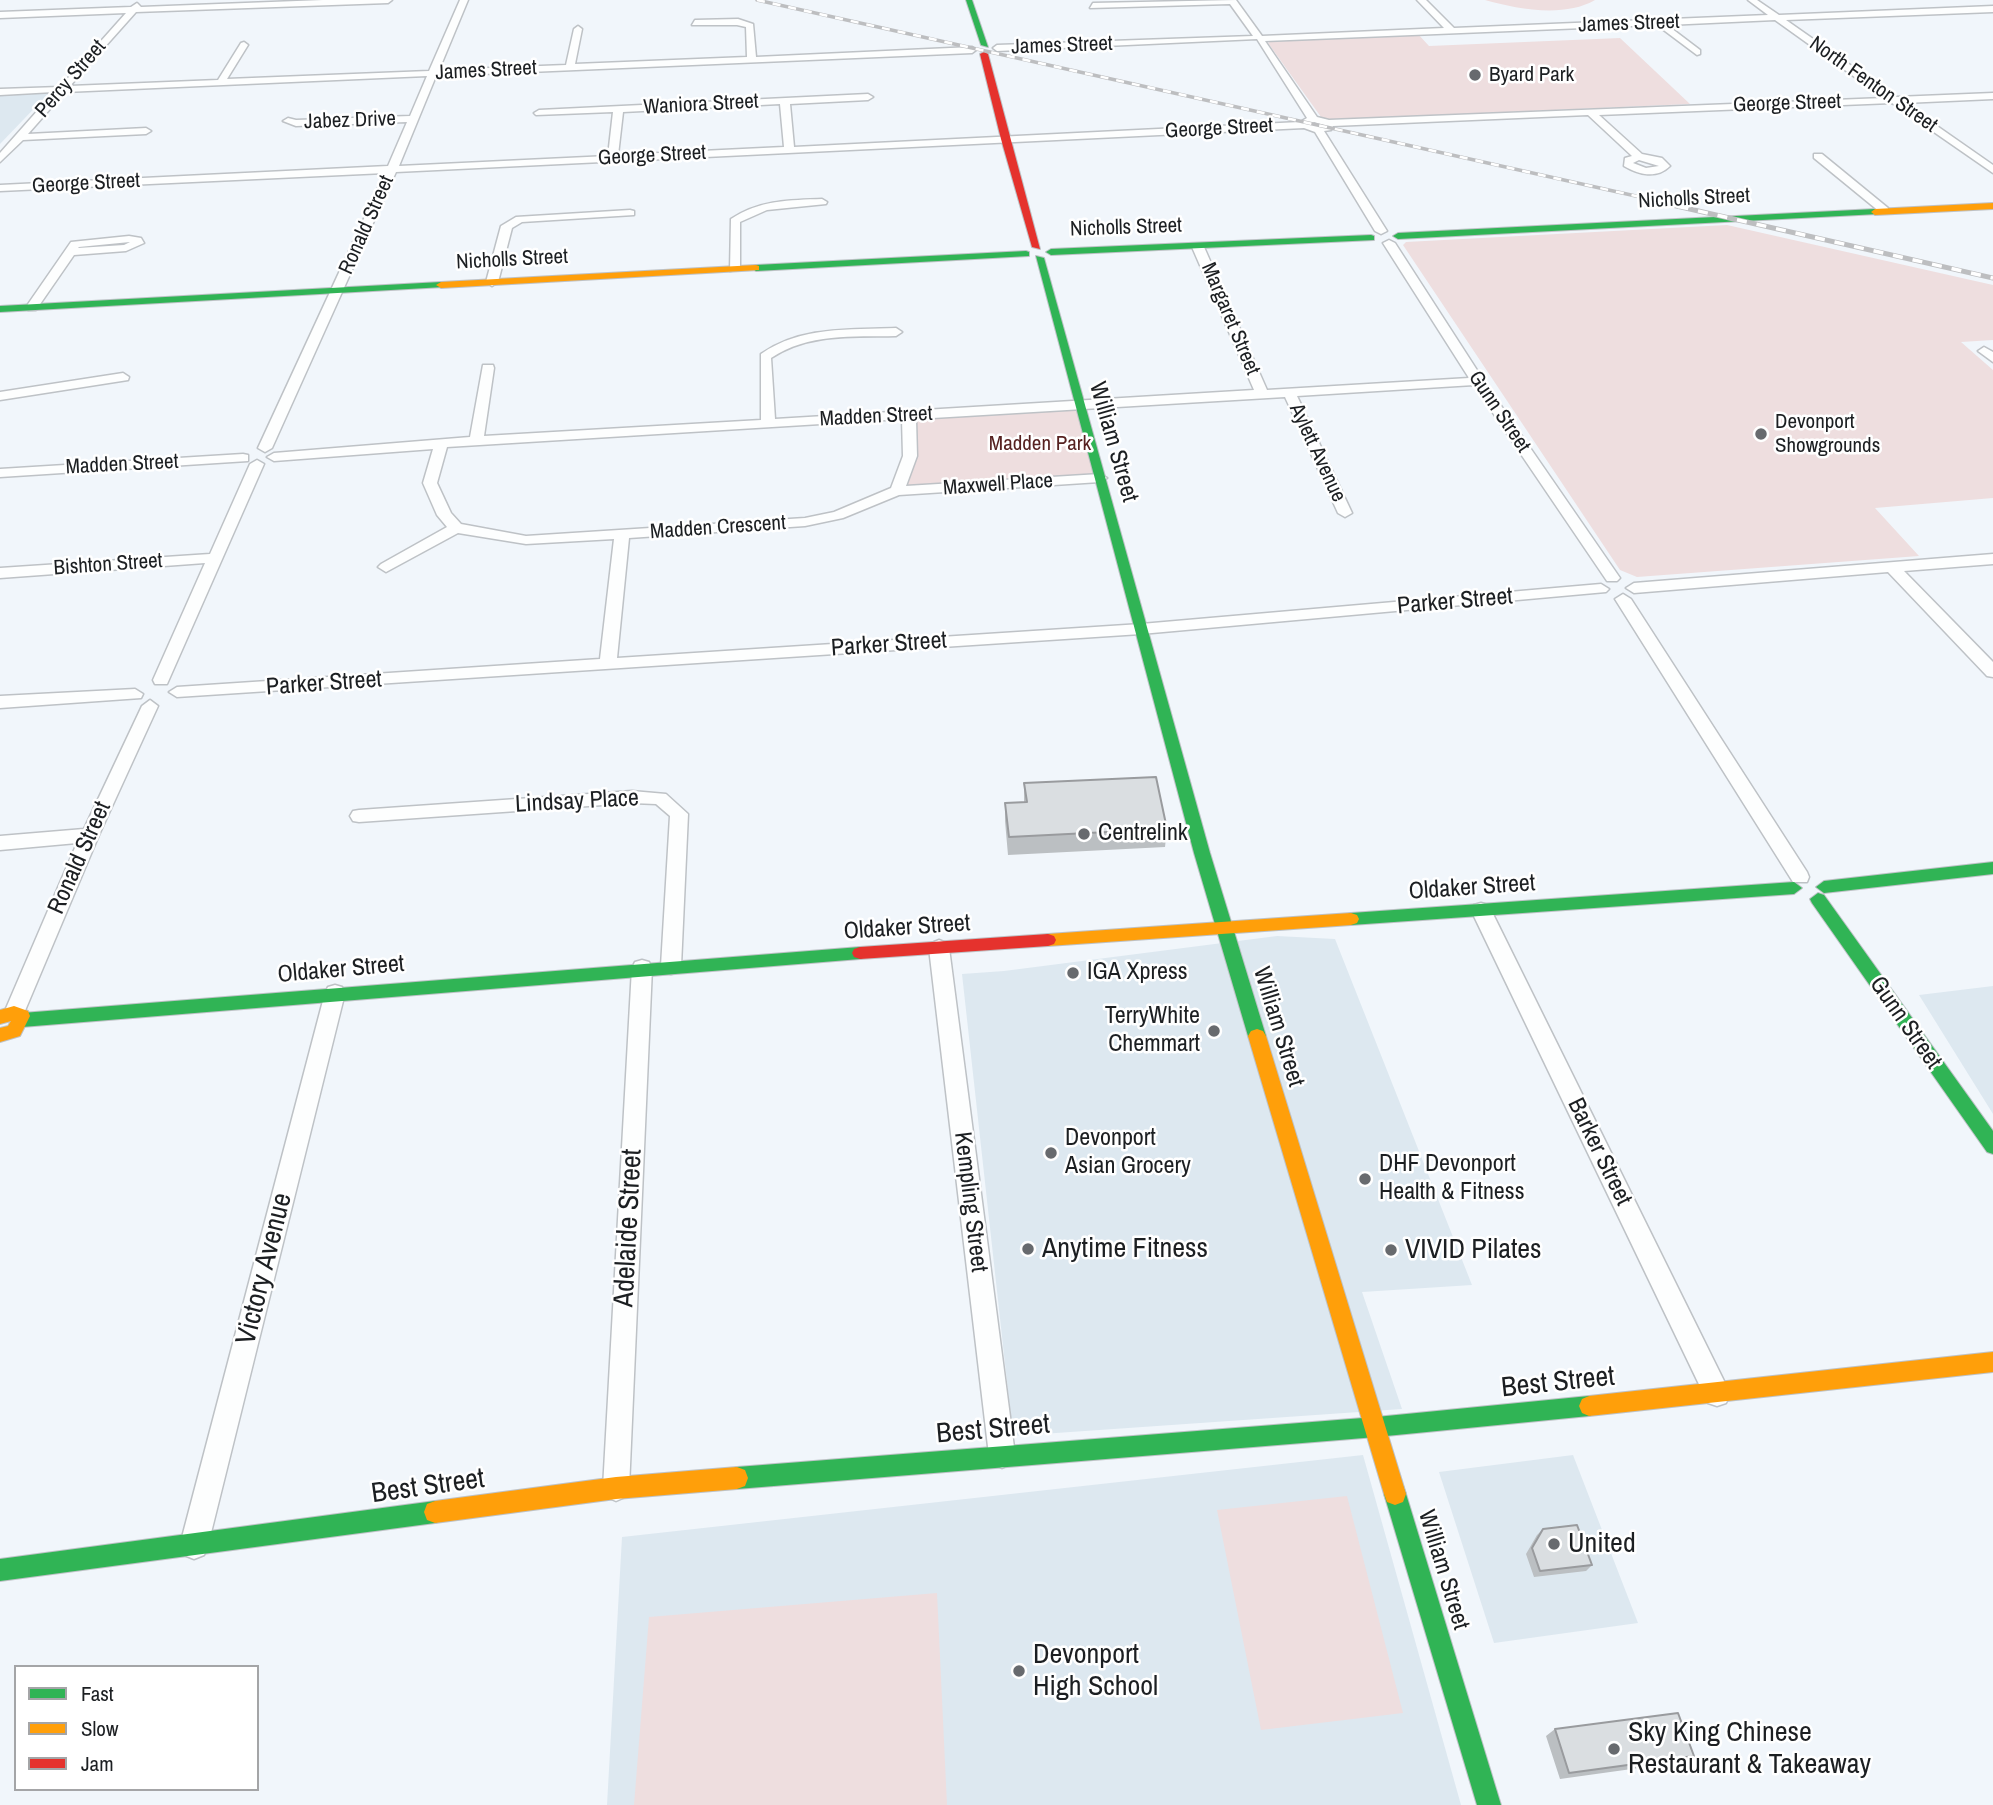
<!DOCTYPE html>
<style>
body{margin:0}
#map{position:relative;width:1993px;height:1805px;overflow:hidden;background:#f1f6fb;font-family:"Archivo Narrow",sans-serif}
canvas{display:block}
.legend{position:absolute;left:14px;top:1665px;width:245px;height:126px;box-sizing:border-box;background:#fff;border:2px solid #a4a5a7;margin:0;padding:9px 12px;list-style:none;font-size:21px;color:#1c1f22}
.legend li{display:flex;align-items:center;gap:14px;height:35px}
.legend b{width:35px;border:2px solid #a4a5a7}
</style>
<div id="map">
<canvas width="1993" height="1805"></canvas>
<ul class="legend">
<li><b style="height:9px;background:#30b455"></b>Fast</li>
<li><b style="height:9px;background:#ff9f0a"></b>Slow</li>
<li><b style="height:9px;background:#e5322d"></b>Jam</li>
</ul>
</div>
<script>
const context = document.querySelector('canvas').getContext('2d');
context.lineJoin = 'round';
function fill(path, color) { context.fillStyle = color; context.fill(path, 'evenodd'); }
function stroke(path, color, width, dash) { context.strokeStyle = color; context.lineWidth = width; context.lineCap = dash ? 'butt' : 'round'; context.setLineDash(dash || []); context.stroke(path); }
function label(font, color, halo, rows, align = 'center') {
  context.font = font + ' "Archivo Narrow",sans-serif'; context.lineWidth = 5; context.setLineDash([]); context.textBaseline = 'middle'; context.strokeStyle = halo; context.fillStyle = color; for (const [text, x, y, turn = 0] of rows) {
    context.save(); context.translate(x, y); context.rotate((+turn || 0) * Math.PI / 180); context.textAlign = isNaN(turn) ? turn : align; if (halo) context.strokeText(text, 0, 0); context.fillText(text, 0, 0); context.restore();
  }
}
fill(new Path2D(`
 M49 93 0 144V95Z
 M1277 936 1335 939 1472 1285 1362 1292 1402 1409 1013 1436 962 974 1004 971Z
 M1993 986V1114L1919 995Z
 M1363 1455 1461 1805H607L622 1537Z
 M1573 1455 1638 1623 1494 1643 1439 1472Z`), '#dde8f0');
fill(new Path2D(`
 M1485 0H1595C1564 18 1517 9 1485 0Z
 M1418 34 1429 46 1620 38 1690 104 1326 120 1321 117 1268 43 1273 40Z
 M1727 225 1993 285V340L1961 342 1993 370V498L1875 508 1919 556 1637 577 1620 570 1403 245 1406 242Z
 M1078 403 1100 478 897 491 910 456 909 415Z
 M1347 1496 1403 1713 1261 1730 1217 1510Z
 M937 1593 947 1805H634L649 1617Z`), '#eededf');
const street = new Path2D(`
 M323 0H392L388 3 136 12 70 86 218 80 241 43 244 42 248 45 227 79 429 71 460 0H468L439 70 566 65 574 29 578 26 582 29 575 64 747 57 746 27 737 25H692L695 20 738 19 753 24 756 57 972 47 976 50 972 53 436 76 399 166 608 156 613 112 536 115 534 113 539 110 868 94 873 97 868 100 790 104 794 147 1300 122 1307 118 1257 39 997 51 993 48 997 45 1253 36 1230 4 1090 8 1093 3 1236 0 1262 36 1444 28 1417 0H1426L1454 28 1768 15 1748 0H1757L1779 15 1993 6V12L1786 20 1896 97 1993 93V99L1904 103 1993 165V173L1892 103 1599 115 1642 154 1662 158 1670 166C1657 179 1639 175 1624 166L1625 158 1632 156 1588 115 1333 126 1331 130 1324 131 1387 231 1381 234 1375 231 1315 132 1304 128 396 172 272 448 265 452 258 448 385 173 0 191V185L388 166 407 122 296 126 283 121 288 118 296 120 410 116 427 76 65 92 28 134 146 128 151 131 146 134 23 140 0 162V153L54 92 0 95V89L60 87 126 13 0 18V12L131 7 137 3 141 7ZM1775 20 1884 98 1329 120 1317 117 1265 41 1657 25 1697 55 1700 54V50L1667 25ZM780 104 784 147 618 155 623 112ZM1314 122 1324 125 1311 124ZM1639 160 1659 166 1646 168 1633 163Z
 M1814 154H1822L1888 208V212H1880L1814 158Z
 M822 199 827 202 826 204 767 210 740 222V269L730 271 731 219C759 200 790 200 822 199Z
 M630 210 634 211V215L522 222 512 228 498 282 492 286 486 282 501 226 516 217Z
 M129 236 141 238 144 243 126 251 74 255 36 310H28L26 307 71 242ZM130 242 124 245 78 248 79 247Z
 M1389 240 1395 243 1484 381 1620 578 1617 581H1607L1474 385 1297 396 1352 513 1345 517 1338 513 1285 397 916 419 917 456 906 486 1100 474 1107 478 1100 482 899 495 843 518 805 526 629 538 617 658 1141 624 1601 584 1609 589 1606 592 1141 634 177 697 169 692 177 687 600 659 614 539 526 544 458 533 386 572 378 567 381 564 447 527 437 515 423 483 433 449 274 461 267 457 274 453 470 437 483 365H493L494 368 484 436 761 420V354C801 326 849 330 896 328L902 332 896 336C853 337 808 333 771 358L775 419 1254 390 1192 247 1198 244 1204 247 1267 390 1469 378 1383 243ZM902 419 903 456 891 488 834 512 805 518 526 536 461 524 451 513 437 483 447 447Z
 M1984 347 1993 352V362L1978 351Z
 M123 373 129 377 128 380 0 400V392Z
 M243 454 248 455V461L0 477V469Z
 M257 460 264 464 167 684H155L153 680 205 563 0 578V568L210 554 250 464Z
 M1993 554V564L1904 571 1993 662V677L1987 676 1888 572 1634 593 1626 588 1634 583Z
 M1623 594 1631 599 1807 872 1809 877 1807 882H1793L1615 599Z
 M135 689 143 694 141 698 0 708V696Z
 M150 700 158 706 99 835 24 1013 21 1019 14 1021 7 1019 4 1013 77 843 0 850V836L84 829 142 706Z
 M632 791 666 794 688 814 681 966 678 972 671 974 664 972 661 966 670 816 656 804 632 803 359 822 353 821 350 816 353 811 359 810Z
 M1481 903 1488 905 1491 910 1726 1385 1730 1394 1726 1403 1717 1406 1708 1403 1471 910 1474 905Z
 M939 940 946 943 949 948 1015 1455 1011 1464 1002 1468 993 1464 989 1455 929 948 932 943Z
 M642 960 649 962 652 968 629 1488 625 1497 616 1501 607 1497 603 1488 632 968 635 962Z
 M335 985 342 987 345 993 208 1545 204 1555 194 1559 184 1555 180 1545 325 993 328 987Z`);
const fast = new Path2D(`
 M966 0H972L988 47 981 45Z
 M1875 209 1878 210V214L1398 239 1393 236 1398 233Z
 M1371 235 1374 236V240L1051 255 1046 252 1051 249Z
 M1026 251 1029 252V256L756 271 751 268 756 265Z
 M1036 256 1044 258 1210 853 1266 1036 1263 1041 1257 1043 1251 1041 1248 1036 1194 853Z
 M441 282 446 285 444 287 0 312V306Z
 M1993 862V874L1824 893 1816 887 1824 881Z
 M1794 882 1802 888 1794 894 1351 925 1345 923 1343 919 1345 915 1351 913Z
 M1818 893 1824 895 1993 1131V1154L1987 1152 1812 903 1810 899Z
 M860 947 866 949 868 953 866 957 860 959 22 1027 16 1025 14 1020 16 1015 22 1013Z
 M1589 1396 1596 1399 1599 1406 1596 1413 1589 1416 1376 1437 737 1489 729 1486 726 1478 729 1470 737 1467 1376 1417Z
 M1395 1483 1403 1486 1406 1494 1501 1805H1477L1384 1494 1387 1486Z
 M435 1501 443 1504 446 1512 443 1520 435 1523 0 1581V1559Z`);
const slow = new Path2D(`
 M1993 203V209L1875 215 1871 212 1875 209Z
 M756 265 759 266V270L441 288 436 285 441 282Z
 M1351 913 1357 915 1359 919 1357 923 1351 925 1048 946 1042 944 1040 940 1042 936 1048 934Z
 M14 1006 28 1011 30 1016 20 1036 0 1042V1028L8 1026 11 1021 0 1024V1010Z
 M1257 1029 1263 1031 1266 1036 1406 1494 1403 1502 1395 1505 1387 1502 1384 1494 1248 1036 1251 1031Z
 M1993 1352V1372L1589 1416 1582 1413 1579 1406 1582 1399 1589 1396Z
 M737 1467 745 1470 748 1478 745 1486 737 1489 616 1499 435 1523 427 1520 424 1512 427 1504 435 1501 616 1477Z`);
const jam = new Path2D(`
 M984 52 988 54 1040 249 1032 247 1001 139 980 54Z
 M1048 934 1054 936 1056 940 1054 944 1048 946 860 959 854 957 852 953 854 949 860 947Z`);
stroke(street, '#bec2c6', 3);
stroke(fast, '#bec2c6', 2);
stroke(slow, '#bec2c6', 2);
stroke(jam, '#bec2c6', 2);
fill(street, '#fdfefe');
fill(fast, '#30b455');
fill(slow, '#ff9f0a');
fill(jam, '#e5322d');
const railFar1 = new Path2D(`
 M757 0 1667 203`);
const rail = new Path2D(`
 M1659 202 1993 278`);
stroke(railFar1, '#bdbec0', 3.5);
stroke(rail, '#bdbec0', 5);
stroke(railFar1, '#fff', 2.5, [8]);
stroke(rail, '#fff', 3.5, [10]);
fill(new Path2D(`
 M1024 783 1167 829 1165 847 1008 855 1005 821V803L1024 802Z
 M1543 1529 1592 1565 1586 1571 1534 1577 1526 1554 1537 1535Z
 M1555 1729 1694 1756 1682 1762 1560 1779 1546 1736Z`), '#bbbfc2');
const building = new Path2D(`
 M1156 777 1167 829 1009 837 1005 803 1027 802 1024 783Z
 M1577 1525 1592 1565 1540 1571 1532 1548 1543 1529Z
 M1678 1713 1694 1756 1569 1773 1555 1729Z`);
fill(building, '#dadee1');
stroke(building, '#999b9e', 2);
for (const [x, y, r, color] of [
 [1475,75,7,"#676a6e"],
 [1761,434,7,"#676a6e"],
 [1084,834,7,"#676a6e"],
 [1073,973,7,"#676a6e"],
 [1214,1031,7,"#676a6e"],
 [1051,1153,7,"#676a6e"],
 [1365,1179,7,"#676a6e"],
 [1028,1249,7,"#676a6e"],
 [1391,1250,7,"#676a6e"],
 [1554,1544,7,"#676a6e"],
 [1019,1671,7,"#676a6e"],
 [1614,1749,7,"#676a6e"]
]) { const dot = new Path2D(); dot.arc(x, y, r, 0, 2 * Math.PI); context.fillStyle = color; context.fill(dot); stroke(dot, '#fff', 2.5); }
label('21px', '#1c1f22', '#fff', [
 ["James Street",1629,24,-2],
 ["James Street",1062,46,-2],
 ["James Street",486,71,-3],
 ["Percy Street",71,79,-49],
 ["North Fenton Street",1873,85,35],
 ["George Street",1787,104,-2],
 ["Waniora Street",701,105,-3],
 ["Jabez Drive",350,121,-2],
 ["George Street",1219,129,-3],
 ["George Street",652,156,-3],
 ["George Street",86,184,-3],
 ["Nicholls Street",1694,199,-3],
 ["Ronald Street",367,225,-66],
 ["Nicholls Street",1126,228,-2],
 ["Nicholls Street",512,260,-3],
 ["Margaret Street",1230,319,67],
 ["Gunn Street",1499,412,56],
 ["Madden Street",876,417,-3],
 ["Aylett Avenue",1317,453,65],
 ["Madden Street",122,465,-3],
 ["Maxwell Place",998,485,-4],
 ["Madden Crescent",718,528,-4],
 ["Bishton Street",108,565,-4]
]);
label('21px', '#1c1f22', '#fff', [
 ["Byard Park",1489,75],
 ["Devonport",1775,422],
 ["Showgrounds",1775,446]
], 'left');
label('21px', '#562120', '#fff', [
 ["Madden Park",1040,444]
]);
label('24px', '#1c1f22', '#fff', [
 ["William Street",1113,442,74],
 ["Parker Street",1455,602,-5],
 ["Parker Street",889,645,-4],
 ["Parker Street",324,684,-4],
 ["Lindsay Place",577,802,-3],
 ["Ronald Street",80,858,-66],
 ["Oldaker Street",1472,888,-4],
 ["Oldaker Street",907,928,-4],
 ["Oldaker Street",341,970,-5],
 ["Gunn Street",1905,1023,55],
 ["William Street",1278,1027,73],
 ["Barker Street",1599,1152,64],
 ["Kempling Street",970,1202,83],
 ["William Street",1443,1570,73]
]);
label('24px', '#1c1f22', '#fff', [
 ["Centrelink",1098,834],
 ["IGA Xpress",1087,973],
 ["TerryWhite",1200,1017,"right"],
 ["Chemmart",1200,1045,"right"],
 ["Devonport",1065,1139],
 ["Asian Grocery",1065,1167],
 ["DHF Devonport",1379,1165],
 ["Health & Fitness",1379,1193]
], 'left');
label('28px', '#1c1f22', '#fff', [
 ["Adelaide Street",629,1228,-87],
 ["Victory Avenue",265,1269,-76],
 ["Best Street",1558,1383,-6],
 ["Best Street",993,1430,-5],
 ["Best Street",428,1487,-8]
]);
label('28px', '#1c1f22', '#fff', [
 ["Anytime Fitness",1042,1249],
 ["VIVID Pilates",1405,1250],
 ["United",1568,1544],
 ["Devonport",1033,1655],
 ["High School",1033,1687],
 ["Sky King Chinese",1628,1733],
 ["Restaurant & Takeaway",1628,1765]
], 'left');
</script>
